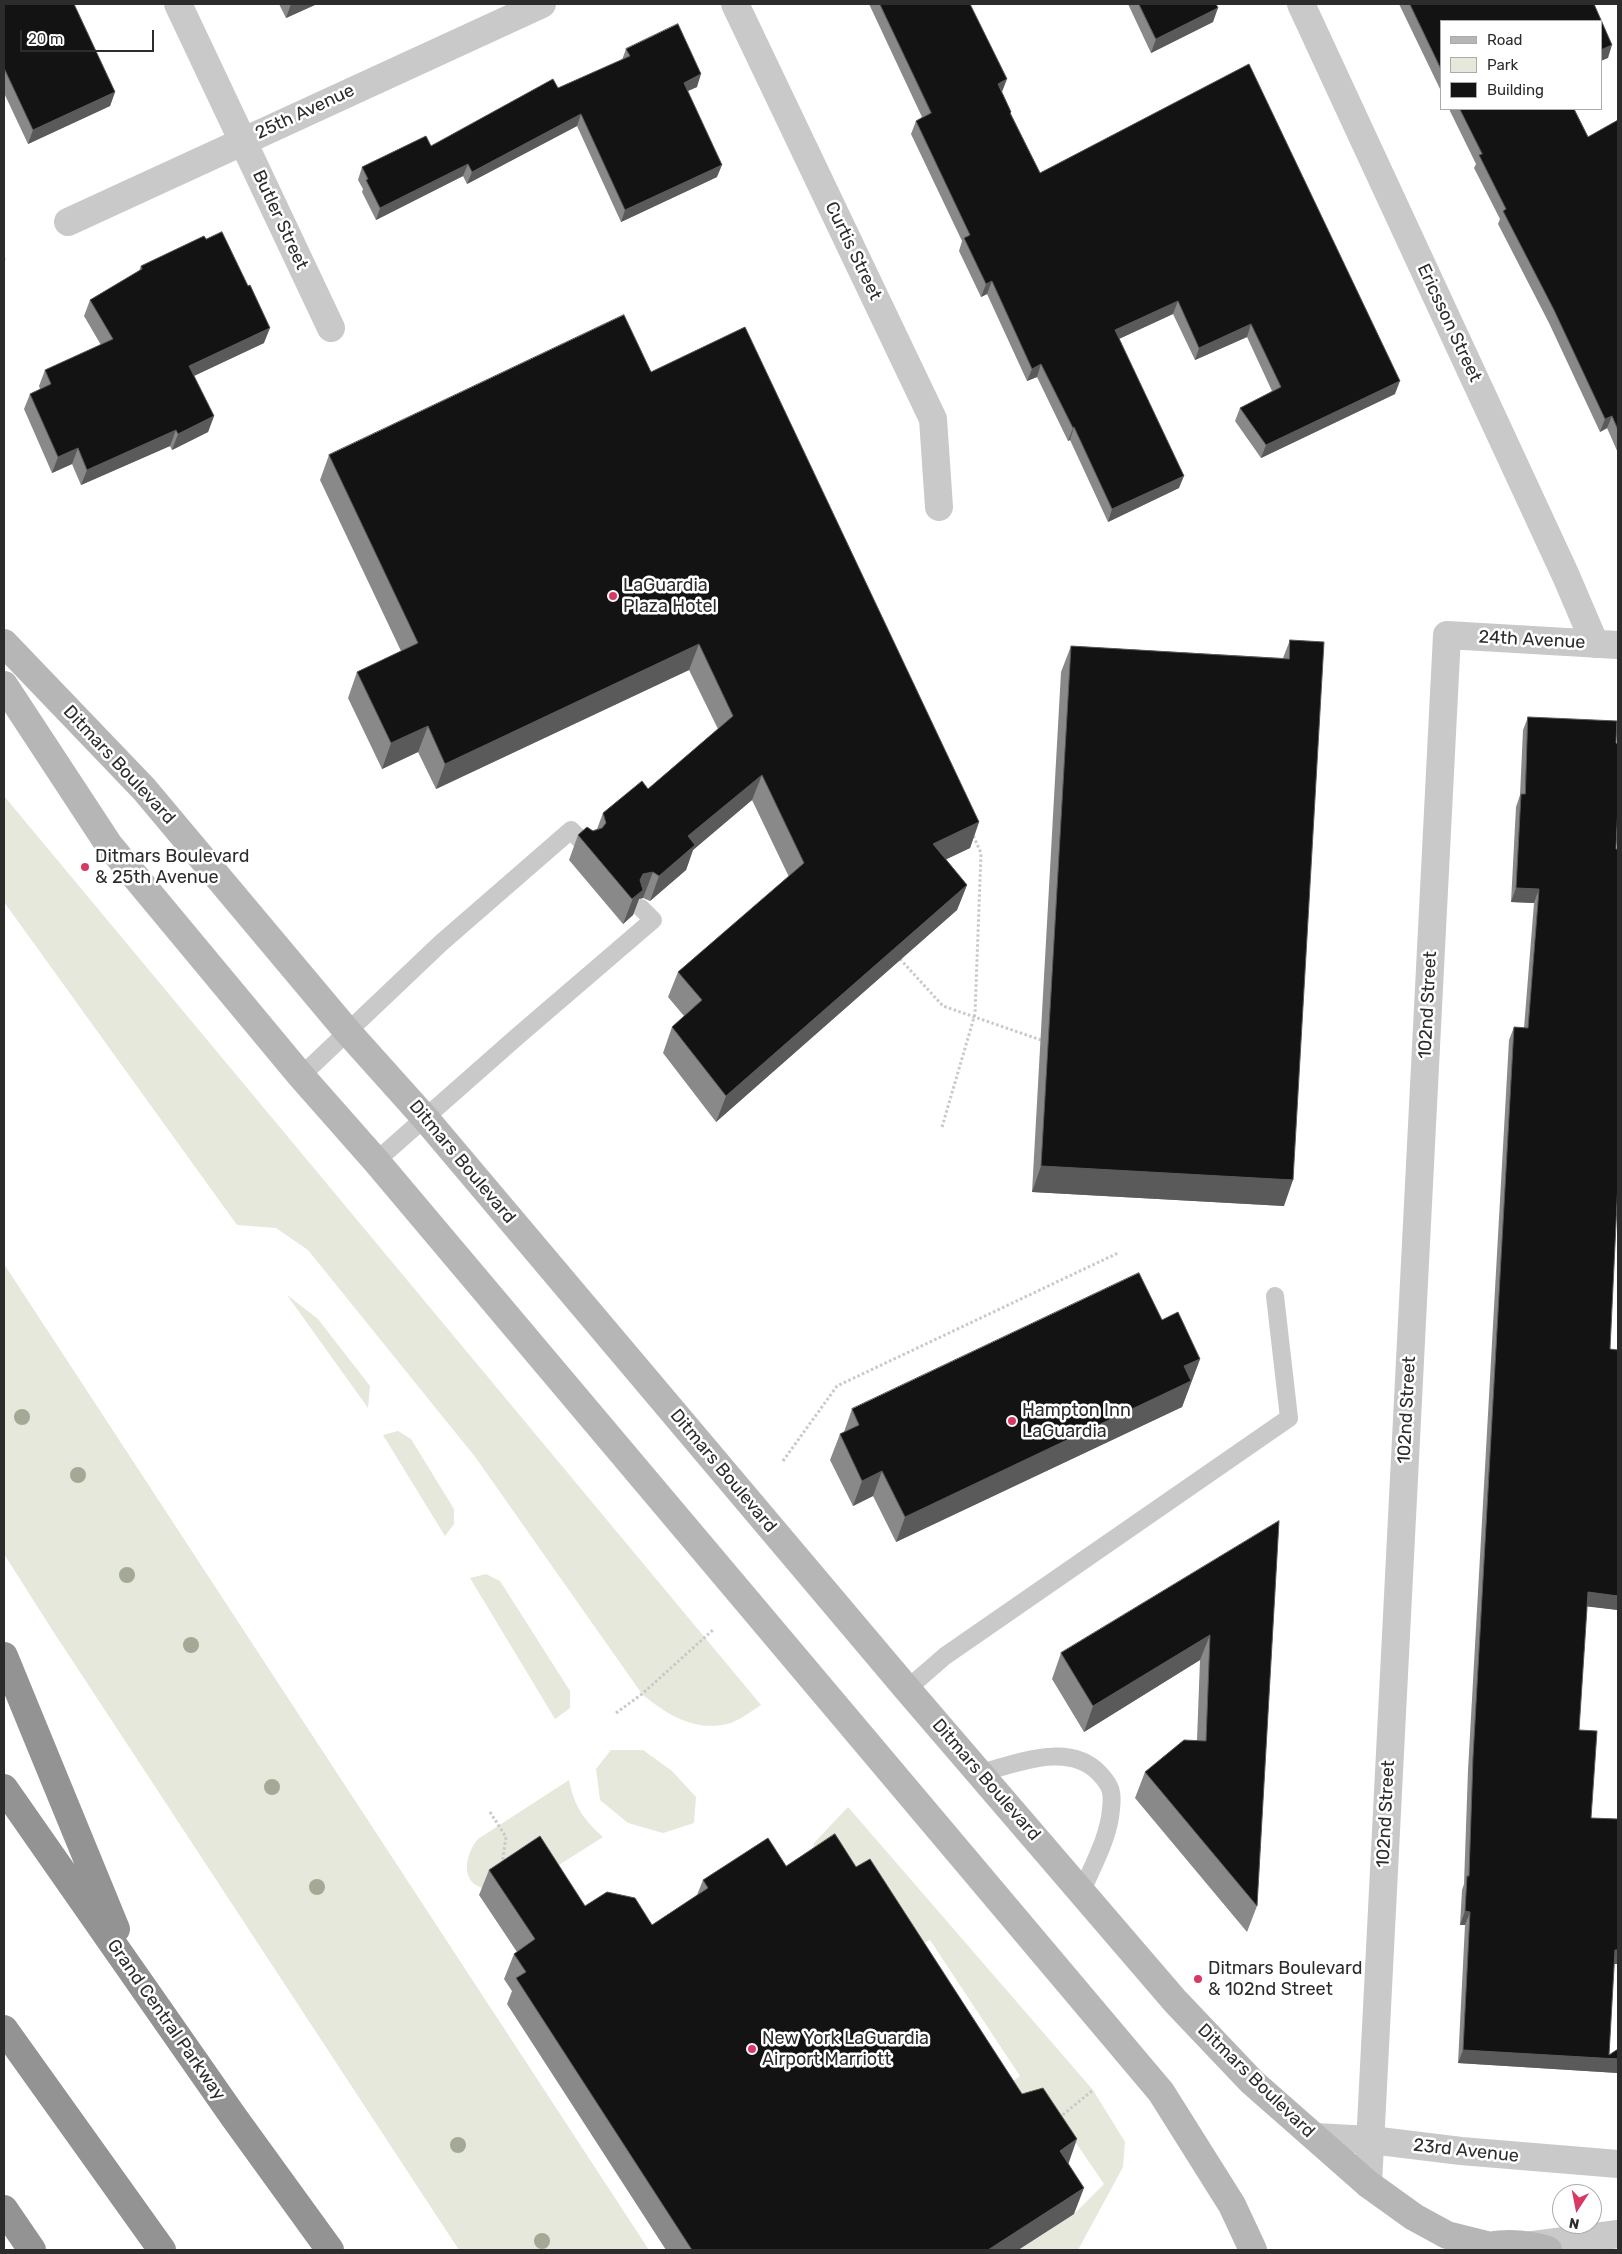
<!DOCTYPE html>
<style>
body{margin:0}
#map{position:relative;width:1622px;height:2254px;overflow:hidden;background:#fff;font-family:Rubik,sans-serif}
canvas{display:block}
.frame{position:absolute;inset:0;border:5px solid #2c2c2c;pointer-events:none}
.legend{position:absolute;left:1440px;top:20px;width:162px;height:90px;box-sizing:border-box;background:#fff;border:1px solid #ababab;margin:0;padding:6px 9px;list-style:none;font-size:15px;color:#2c2c2c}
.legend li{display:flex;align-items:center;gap:10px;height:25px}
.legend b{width:25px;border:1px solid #ababab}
.north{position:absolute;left:1552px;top:2184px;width:50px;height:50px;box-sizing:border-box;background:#fff;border:1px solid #ababab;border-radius:50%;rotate:191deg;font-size:14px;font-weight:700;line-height:20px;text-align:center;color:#2c2c2c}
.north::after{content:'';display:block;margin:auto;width:18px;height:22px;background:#d73964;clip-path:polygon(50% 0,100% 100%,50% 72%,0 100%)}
.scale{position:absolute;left:20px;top:30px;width:134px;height:22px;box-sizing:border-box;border:2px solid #2c2c2c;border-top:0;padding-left:6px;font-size:15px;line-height:18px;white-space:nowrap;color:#2c2c2c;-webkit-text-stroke:4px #fff;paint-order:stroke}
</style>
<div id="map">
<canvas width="1622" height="2254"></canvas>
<div class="frame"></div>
<ul class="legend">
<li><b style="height:6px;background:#b6b6b6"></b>Road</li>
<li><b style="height:14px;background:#e5e8da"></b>Park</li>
<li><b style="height:14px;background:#131313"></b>Building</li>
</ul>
<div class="north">N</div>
<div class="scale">20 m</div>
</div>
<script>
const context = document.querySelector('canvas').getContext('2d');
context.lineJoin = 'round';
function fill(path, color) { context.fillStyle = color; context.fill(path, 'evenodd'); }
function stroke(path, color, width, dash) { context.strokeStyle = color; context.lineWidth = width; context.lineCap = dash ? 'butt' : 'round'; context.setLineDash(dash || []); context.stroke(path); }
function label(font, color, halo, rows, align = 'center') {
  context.font = font + ' Rubik,sans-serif'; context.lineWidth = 5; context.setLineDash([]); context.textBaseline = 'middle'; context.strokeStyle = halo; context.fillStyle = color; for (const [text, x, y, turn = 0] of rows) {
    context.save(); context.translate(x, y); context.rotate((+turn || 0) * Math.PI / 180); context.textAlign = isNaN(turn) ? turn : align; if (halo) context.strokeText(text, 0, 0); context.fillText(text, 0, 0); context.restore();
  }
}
fill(new Path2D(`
 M4 796 761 1705C752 1711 741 1719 731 1723 696 1733 667 1715 642 1694L476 1458 308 1250 276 1228 237 1225 4 902Z
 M4 1264 649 2250H459L51 1628 4 1554Z
 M287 1295 318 1319 370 1386 368 1408Z
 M398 1431 411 1439 454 1509V1524L445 1536 383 1435Z
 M486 1574 500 1581 570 1691V1708L555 1719 470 1578Z
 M611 1750H643L672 1771 696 1797 694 1823 663 1833 628 1823 600 1800 596 1769Z
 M569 1780C574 1806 584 1820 603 1837L540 1877 487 1890C483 1888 476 1886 473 1883 461 1871 469 1849 478 1839Z
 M848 1807 1093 2090 1125 2142 1123 2167 1078 2250H1018L1074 2214 1104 2184 1059 2118 996 2094 1020 2076 930 1940 904 1952 809 1870 814 1843Z`), '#e5e8da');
stroke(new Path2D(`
 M4 259 5 258
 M942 1127 975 1014 981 853 973 835
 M783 1461 837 1386 1118 1253
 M616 1713 642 1694 714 1629
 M490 1812 506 1837 502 1864
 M1059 2118 1093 2090`), '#c9c9c9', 3, [2.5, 2.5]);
stroke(new Path2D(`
 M301 1076 441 943 571 830 586 846
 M376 1161 519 1035 653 920 641 908
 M907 1689 945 1656 1289 1418 1275 1296
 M981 1773C1018 1763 1070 1741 1100 1774 1111 1786 1113 1792 1111 1809 1109 1837 1093 1865 1082 1891`), '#c9c9c9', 18);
stroke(new Path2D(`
 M178 4 331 328
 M735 4 933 419 939 507
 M1301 4 1566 576 1595 644
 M68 222 542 4
 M1315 2137 1371 2140 1461 2151 1618 2164
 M1368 2184 1447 635 1618 645
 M1533 2245 1618 2234`), '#c9c9c9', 28);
stroke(new Path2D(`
 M4 643 144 789 347 1031 425 1118 907 1689 1176 2002 1252 2082 1368 2184 1414 2217 1447 2235 1487 2245
 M4 685 109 845 301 1076 376 1161 1161 2092 1232 2205 1253 2250
 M1472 2250C1495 2242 1524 2242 1548 2250`), '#b6b6b6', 28);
stroke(new Path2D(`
 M4 1656 116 1929
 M4 1788 233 2116 330 2250
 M4 2029 162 2250
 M4 2209 32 2250`), '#939393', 28);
stroke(new Path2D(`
 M900 959 943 1006 1041 1040`), '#c9c9c9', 3, [2.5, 2.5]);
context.fillStyle = '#a3a994';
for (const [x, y] of [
 [22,1417],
 [78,1475],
 [127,1575],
 [191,1645],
 [272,1787],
 [317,1887],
 [458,2145],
 [542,2241]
]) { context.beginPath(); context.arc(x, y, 8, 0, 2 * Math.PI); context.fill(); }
fill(new Path2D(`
 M4 4 115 92 110 106 28 144 4 93Z
 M279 4H317L286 18Z
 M869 4H970L1002 92 1011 112V114L1040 173 1395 394 1261 458 1235 421 1240 408 1272 391 1247 337 1195 360 1173 314 1119 339 1179 488 1108 522 1070 440 1068 441 1037 377 1027 381 987 294 981 297 959 251 962 241 911 134 916 121 922 117Z
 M1128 4H1216L1213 22 1151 53Z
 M1399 4H1594L1608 58 1441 21V91Z
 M626 49 697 87 687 91 717 177 621 222 577 126 467 184 463 176 376 220 362 192 363 189 358 180 362 167 431 146 622 60Z
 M1449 109H1574L1588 137 1618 120V453L1607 428 1600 432 1549 323 1498 224 1500 219 1474 168 1476 164Z
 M141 266 264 343 194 376 214 416 208 432 172 450 170 446 81 485 72 464 52 473 24 409 30 394 40 389 39 386 45 370 101 345 84 316 90 300 139 271Z
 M651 372 979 822 970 848 946 859 967 885 957 910 716 1122 663 1053 672 1027 684 1016 668 997 678 972 789 877 752 800 693 850 686 870 650 901 643 898 639 899 633 915 623 924 569 860 578 835 597 829 603 813 648 789 718 729 689 670 436 789 418 752 382 769 348 698 357 672 401 651 320 480 329 455Z
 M1290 640 1284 1206 1032 1192 1061 672 1071 646 1283 658Z
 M1528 717 1616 743V849L1610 1349 1618 1610 1587 1606 1579 1730 1591 1818 1618 1819V1964H1614L1609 2055 1618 2073 1458 2063 1465 1925H1460L1462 1890 1464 1884 1468 1770 1509 1040 1514 1027 1524 1028 1534 903 1511 902 1516 807 1520 795 1523 730Z
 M1162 1320 1200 1359 1182 1407 896 1542 873 1496 853 1506 830 1460 840 1434 844 1432 852 1409Z
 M1279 1521 1257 1906 1247 1932 1135 1798 1145 1772 1197 1740 1200 1660 1084 1732 1052 1679 1061 1653Z
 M786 1866 856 1867 1022 2094 1068 2164 1074 2214 1018 2250H666L507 2004 512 1991 504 1979 514 1954 517 1952 479 1895 489 1870 585 1906 652 1925 697 1895 703 1880Z`), '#898989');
fill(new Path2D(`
 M291 4H317L286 18Z
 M1218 8 1213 22 1151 53 1156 39Z
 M1612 45 1608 58 1601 61V50Z
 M701 74 697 87 679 95 684 83Z
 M1007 79 1002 92 998 84Z
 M115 92 110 106 28 144 33 130Z
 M581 114 577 126 467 184 472 172Z
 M468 164 463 176 376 220 380 208Z
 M722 165 717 177 621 222 625 210Z
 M992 281 987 294 981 297 986 284Z
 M1178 301 1173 314 1110 343 1115 330Z
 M1251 324 1247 337 1195 360 1199 348Z
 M270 328 264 343 183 381 189 366Z
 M1041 364 1037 377 1027 381 1032 369Z
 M1400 381 1395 394 1261 458 1266 445Z
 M214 416 208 432 172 450 178 434Z
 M1612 416 1607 428 1600 432 1605 419Z
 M1074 427 1070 440 1068 441 1073 428Z
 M176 430 170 446 81 485 87 470Z
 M78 448 72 464 52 473 58 457Z
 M1184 476 1179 488 1108 522 1112 509Z
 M699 644 689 670 436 789 445 764Z
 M428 726 418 752 382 769 391 743Z
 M762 775 752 800 693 850 686 870 650 901 659 876 688 836Z
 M979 822 970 848 924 870 933 844Z
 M653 872 643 898 639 899 633 915 623 924 640 880 643 874Z
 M967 885 957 910 716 1122 726 1096Z
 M1516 888 1539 889 1534 903 1511 902Z
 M1041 1166 1293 1180 1284 1206 1032 1192Z
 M1200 1359 1182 1407 896 1542 905 1517 1184 1366Z
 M882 1471 873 1496 853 1506 862 1481Z
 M1588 1592 1618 1596V1610L1583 1606Z
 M1210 1635 1200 1660 1084 1732 1093 1706Z
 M1465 1911 1470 1912 1465 1925H1460Z
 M1615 1950H1618V1964H1610Z
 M1463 2050 1618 2059V2073L1458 2063Z
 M1077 2139 1068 2165 1060 2151Z
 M1084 2188 1074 2214 1018 2250H988Z`), '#5a5a5a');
const building = new Path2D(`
 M4 4H74L115 92 33 130 4 68Z
 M880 4H970L1007 79 998 84 1011 112 1010 113 1040 173 1249 64 1400 381 1266 445 1240 408 1281 387 1251 324 1199 348 1178 301 1115 330 1184 476 1112 509 1074 427 1073 428 1041 364 1032 369 992 281 986 284 964 238 970 235 916 121 931 113Z
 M1139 4H1216L1218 8 1156 39Z
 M1410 4H1594L1612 45 1601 50V21H1441V69Z
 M678 24 701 74 684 83 722 165 625 210 581 114 472 172 468 164 380 208 366 180 368 179 362 167 426 136 431 146 553 79 558 88 630 56 626 49Z
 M1460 109H1574L1588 137 1618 120V430L1612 416 1605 419 1554 310 1503 211 1506 209 1479 155 1482 154Z
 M222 232 248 286 250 285 270 328 189 366 214 416 178 434 176 430 87 470 78 448 58 457 30 394 51 384 45 370 113 339 90 300 142 269 141 266 204 236 206 239Z
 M624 315 651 372 745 327 979 822 933 844 967 885 726 1096 672 1027 702 1000 678 972 804 863 762 775 688 836 695 845 659 876 653 872 643 874 640 880 643 890 632 899 578 835 587 827 593 831 602 828 606 823 603 813 642 781 648 789 733 716 699 644 445 764 428 726 391 743 357 672 418 643 329 455Z
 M1290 640 1324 642 1293 1180 1041 1166 1071 646 1289 659Z
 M1528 717 1617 721 1616 743 1618 744V805L1616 849H1618V1182L1610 1349 1618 1350V1596L1588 1592 1579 1730 1597 1731 1591 1818 1618 1819V1950H1615L1609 2055 1618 2049V2059L1463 2050 1470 1912 1465 1911 1467 1876H1469L1473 1757 1514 1027 1528 1028 1539 889 1516 888 1521 794H1525Z
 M1139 1273 1162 1320 1178 1312 1200 1359 1184 1366 1191 1381 905 1517 882 1471 862 1481 840 1434 859 1425 852 1409Z
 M1279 1521 1257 1906 1145 1772 1184 1740 1206 1741 1210 1635 1093 1706 1061 1653Z
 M835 1834 856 1867 870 1859 1022 2094 1043 2088 1077 2139 1060 2151 1084 2188 988 2250H692L516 1978 526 1972 514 1954 535 1939 489 1870 540 1836 585 1906 607 1892 635 1898 652 1925 708 1888 703 1880 768 1838 786 1866Z`);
fill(building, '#131313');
stroke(building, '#5a5a5a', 1);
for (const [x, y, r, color] of [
 [613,596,5,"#d73964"],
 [85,867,5,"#d73964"],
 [1012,1421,5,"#d73964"],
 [1198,1979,5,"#d73964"],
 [752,2049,5,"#d73964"]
]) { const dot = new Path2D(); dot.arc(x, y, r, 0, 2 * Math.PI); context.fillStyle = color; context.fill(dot); stroke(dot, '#fff', 2); }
label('18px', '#2c2c2c', '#fff', [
 ["25th Avenue",305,112,-25],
 ["Butler Street",280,220,65],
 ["Curtis Street",853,251,64],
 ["Ericsson Street",1449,323,65],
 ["24th Avenue",1532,640,3],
 ["Ditmars Boulevard",119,765,47],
 ["102nd Street",1428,1005,-87],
 ["Ditmars Boulevard",462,1162,50],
 ["102nd Street",1407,1410,-87],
 ["Ditmars Boulevard",723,1471,50],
 ["Ditmars Boulevard",986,1780,49],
 ["102nd Street",1386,1814,-87],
 ["Grand Central Parkway",166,2020,55],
 ["Ditmars Boulevard",1256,2081,44],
 ["23rd Avenue",1466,2151,6]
]);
label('18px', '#2c2c2c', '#fff', [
 ["LaGuardia",623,586],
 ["Plaza Hotel",623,607],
 ["Ditmars Boulevard",95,857],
 ["& 25th Avenue",95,878],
 ["Hampton Inn",1022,1411],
 ["LaGuardia",1022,1432],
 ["Ditmars Boulevard",1208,1969],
 ["& 102nd Street",1208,1990],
 ["New York LaGuardia",762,2039],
 ["Airport Marriott",762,2060]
], 'left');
</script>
